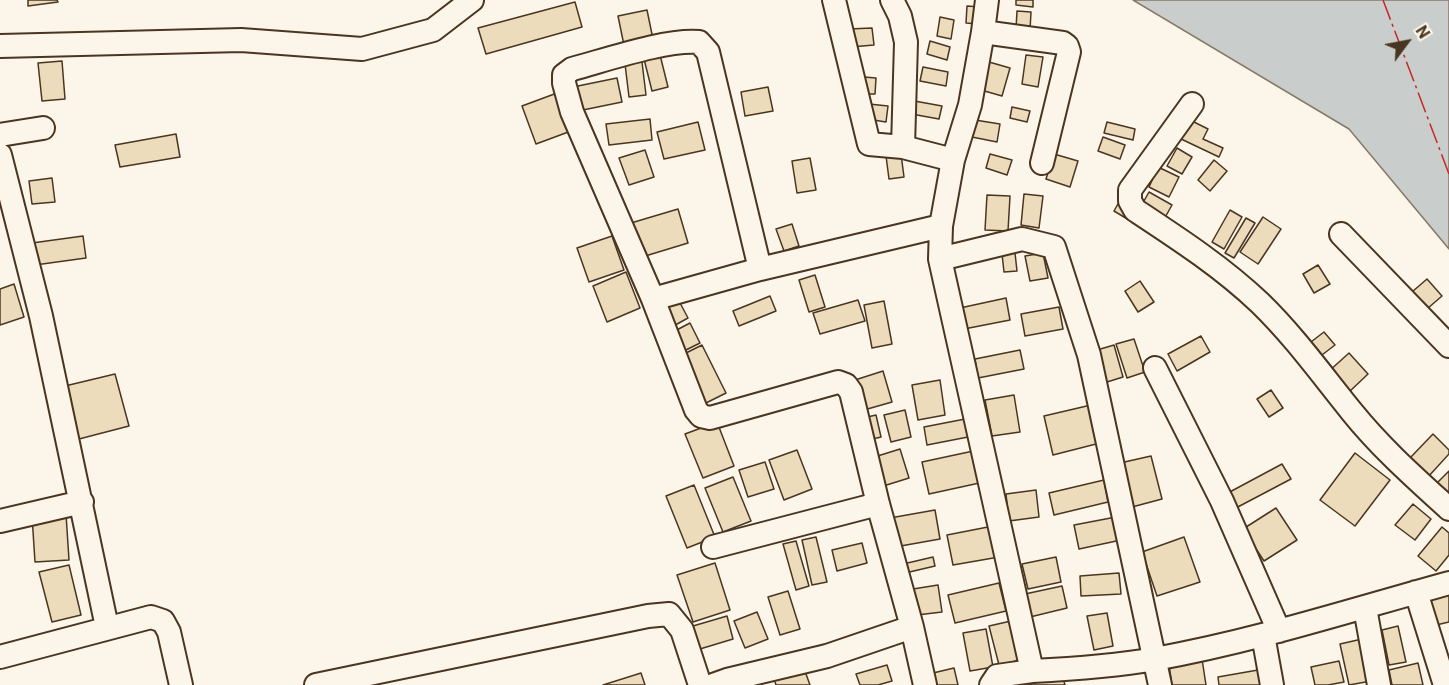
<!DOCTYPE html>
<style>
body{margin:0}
#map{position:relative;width:1449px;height:685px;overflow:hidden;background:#fbf6e9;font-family:Roboto,sans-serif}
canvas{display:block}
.north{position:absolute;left:1377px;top:12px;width:60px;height:60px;-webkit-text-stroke:4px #fbf6e9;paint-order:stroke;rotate:58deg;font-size:16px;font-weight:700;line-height:24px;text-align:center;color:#4a3520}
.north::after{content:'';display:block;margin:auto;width:21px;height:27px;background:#4a3520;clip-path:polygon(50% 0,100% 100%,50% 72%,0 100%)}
</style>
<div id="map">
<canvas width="1449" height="685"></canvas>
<div class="north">N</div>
</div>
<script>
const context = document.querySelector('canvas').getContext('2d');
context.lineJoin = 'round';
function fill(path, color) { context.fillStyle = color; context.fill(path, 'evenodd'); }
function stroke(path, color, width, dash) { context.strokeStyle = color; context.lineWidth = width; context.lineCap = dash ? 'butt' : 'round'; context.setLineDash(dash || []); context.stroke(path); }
const water = new Path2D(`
 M1133 0H1449V249L1349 129Z`);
fill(water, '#c9cecd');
stroke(water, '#887966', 1.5);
const building = new Path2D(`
 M28 0H57L58 2 28 6Z
 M1016 0H1033V7L1016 5Z
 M575 2 582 27 486 54 478 28Z
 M967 6 980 7 978 24 966 23Z
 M647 10 654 44 625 50 618 16Z
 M1017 11 1031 12 1030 30 1016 29Z
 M940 17 954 20 951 39 937 36Z
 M872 28 874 45 851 47 849 29Z
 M930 41 950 47 947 60 927 54Z
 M660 55 668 87 652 91 644 59Z
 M1026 55 1043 57 1038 87 1022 84Z
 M62 61 65 99 42 101 38 63Z
 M642 62 646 95 629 97 625 64Z
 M989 62 1010 68 1002 96 981 90Z
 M923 67 948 72 946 86 920 81Z
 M864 77 876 78 875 94H863Z
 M617 78 622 102 578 111 573 87Z
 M768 87 773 111 745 116 741 92Z
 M557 93 571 131 536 144 522 106Z
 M909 100 942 106 939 119 906 113Z
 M869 104 888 106 886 122 867 119Z
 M1012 107 1030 111 1027 122 1010 118Z
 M650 119 652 140 609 145 606 124Z
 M1188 119 1208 129 1203 139 1223 148 1219 157 1179 138Z
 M975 120 1000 124 997 142 972 137Z
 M698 122 705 150 664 159 657 132Z
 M1107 122 1135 129 1133 140 1104 133Z
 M176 134 180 157 120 167 115 145Z
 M1103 137 1125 145 1120 159 1098 151Z
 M1177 148 1192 157 1182 174 1167 166Z
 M645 150 654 177 629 185 619 158Z
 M901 154 904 177 889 179 886 156Z
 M990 154 1012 160 1007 175 986 168Z
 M1054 154 1078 161 1070 187 1046 179Z
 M810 158 816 190 797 193 792 161Z
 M1214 160 1227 171 1210 191 1198 180Z
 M1158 167 1179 177 1169 197 1149 187Z
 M52 178 55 202 32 204 29 181Z
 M1149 192 1172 205 1163 221 1140 208Z
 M1024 194 1043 196 1039 228 1021 225Z
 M987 195 1010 196 1008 231 985 230Z
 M1119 202 1149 220 1144 229 1114 211Z
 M678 209 688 243 642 257 631 223Z
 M1230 210 1242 217 1224 249 1212 242Z
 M1263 217 1281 229 1258 264 1240 252Z
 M1246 218 1255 223 1234 258 1225 253Z
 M792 224 799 246 784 251 776 229Z
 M83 236 86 258 35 265 32 243Z
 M612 236 624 270 589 282 577 248Z
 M1014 244 1017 271 1004 272 1001 245Z
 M1043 253 1048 278 1030 281 1025 256Z
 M1318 265 1330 284 1314 293 1303 274Z
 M626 272 640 308 607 322 593 286Z
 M815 275 825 307 809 312 799 280Z
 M1427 279 1442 296 1420 315 1405 298Z
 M1140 281 1154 302 1138 312 1125 291Z
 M14 284 24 317 0 325V289Z
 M770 296 776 311 739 326 733 311Z
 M1006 298 1010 320 964 329 960 308Z
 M858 300 865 321 820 334 813 313Z
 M679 301 688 318 668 329 659 311Z
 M884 301 892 344 872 348 864 305Z
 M1059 307 1063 329 1025 336 1021 314Z
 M690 323 700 343 680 353 671 333Z
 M1324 332 1335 345 1318 358 1307 345Z
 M1201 336 1210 352 1177 371 1168 354Z
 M1134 339 1145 372 1127 378 1116 344Z
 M702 345 726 393 702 405 678 357Z
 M1114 345 1123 377 1107 382 1097 350Z
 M1020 350 1024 369 978 378 975 359Z
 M1349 353 1368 374 1348 393 1328 372Z
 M883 371 892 402 864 410 855 380Z
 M115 374 129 426 79 439 65 386Z
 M940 380 945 415 918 420 912 385Z
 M1271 390 1283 408 1269 417 1257 399Z
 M1014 395 1020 432 992 436 985 400Z
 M1091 405 1100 443 1053 455 1044 416Z
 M905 410 911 437 891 442 884 415Z
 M876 415 881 437 864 441 859 419Z
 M965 419 968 437 927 445 924 427Z
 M717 422 734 466 703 478 685 434Z
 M1433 434 1449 450V454L1428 477 1409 459Z
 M900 449 909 478 877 488 868 459Z
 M797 450 812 489 784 500 769 460Z
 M978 450 984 482 929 494 922 462Z
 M1355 453 1390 480 1355 526 1320 500Z
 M1151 456 1162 499 1132 507 1120 463Z
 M765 462 774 489 748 497 739 470Z
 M1282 464 1291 479 1234 509 1226 494Z
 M1449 471V499L1435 485Z
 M733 477 751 521 723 532 705 488Z
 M1104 480 1108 502 1054 515 1049 493Z
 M694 485 715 537 687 548 666 496Z
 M1036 490 1039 517 1009 521 1006 494Z
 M1413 504 1431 519 1415 540 1395 525Z
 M1276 508 1297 540 1264 561 1243 529Z
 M935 510 940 539 895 547 890 518Z
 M66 514 69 560 35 562 32 516Z
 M1116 517 1121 540 1079 549 1074 525Z
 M993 526 999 557 953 565 947 535Z
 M1442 527 1449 533V555L1436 571 1418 556Z
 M816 537 827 582 812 585 802 540Z
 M1184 537 1200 582 1157 596 1142 552Z
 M796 541 809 586 796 590 783 544Z
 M862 543 867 563 837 571 832 550Z
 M933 557 935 566 901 574 899 565Z
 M1056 557 1061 582 1028 589 1022 564Z
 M715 563 730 610 693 622 677 575Z
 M69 565 81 615 52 622 39 572Z
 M1119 573 1121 594 1081 596 1080 576Z
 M999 583 1006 611 955 623 948 595Z
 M938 585 942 612 917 615 913 589Z
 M1062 586 1067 608 1030 617 1025 594Z
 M788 591 800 629 780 635 768 597Z
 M1449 591V622L1432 626 1425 593Z
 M757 612 768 639 745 648 734 621Z
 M1107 613 1113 646 1094 650 1087 616Z
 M727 616 733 639 700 649 693 626Z
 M1011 621 1020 660 999 665 989 626Z
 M1398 626 1406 662 1389 665 1382 630Z
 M986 629 993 667 970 671 963 633Z
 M1362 639 1371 681 1349 685 1340 644Z
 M1202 659 1206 685H1172L1169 665Z
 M1339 661 1344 682 1328 685H1315L1311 667Z
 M802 663 810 685H776L772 673Z
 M1418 663 1423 685H1392L1389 670Z
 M887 665 892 681 878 685H860L856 674Z
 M954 668 958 685H936L933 673Z
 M1258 670 1261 685H1219L1218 677Z
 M641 673 645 685H603Z
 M1063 678 1065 685H1028V684Z`);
fill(building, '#ecdcbc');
stroke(building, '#4a3520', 1.5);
const minor = new Path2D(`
 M834 0 869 144 903 147 953 160
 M892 0 900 16 906 42 903 147
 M987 0 983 32 970 105 953 160 941 226 940 259 1032 671 997 676 991 685
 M983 32 1063 43 1067 46 1069 52 1042 163
 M0 46 241 40 362 49 433 30 472 0
 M1192 104 1130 190V201L1135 210C1179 239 1222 267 1260 303 1294 336 1322 375 1352 412 1381 448 1415 478 1449 509
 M0 135 43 128
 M0 155 41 316 107 627
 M1341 234 1449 346
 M940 259 1022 239 1054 247 1089 355 1160 685
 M760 269 708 52 699 42C666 39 606 60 572 69L564 75V83L572 112 653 299 696 410 701 416 710 418 838 382 846 385 851 392 878 504 912 627
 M653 299 760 269 941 226
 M1155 368 1222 501 1279 631
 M0 521 82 502
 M713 547 878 504
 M1416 592 1445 685
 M1365 608 1379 685
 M1263 635 1272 685
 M0 657 151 617 163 621 169 632 181 685
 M1032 671C1073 669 1115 666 1155 659 1255 641 1351 610 1449 583
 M316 685 648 616 669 614 682 630 700 685
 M713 685 727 680 827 656 912 627 925 685`);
stroke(minor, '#4a3520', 26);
stroke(minor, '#fbf6e9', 22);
stroke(new Path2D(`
 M1383 0 1449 174`), '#c62828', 1.5, [21, 4.5, 3, 4.5]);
</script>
